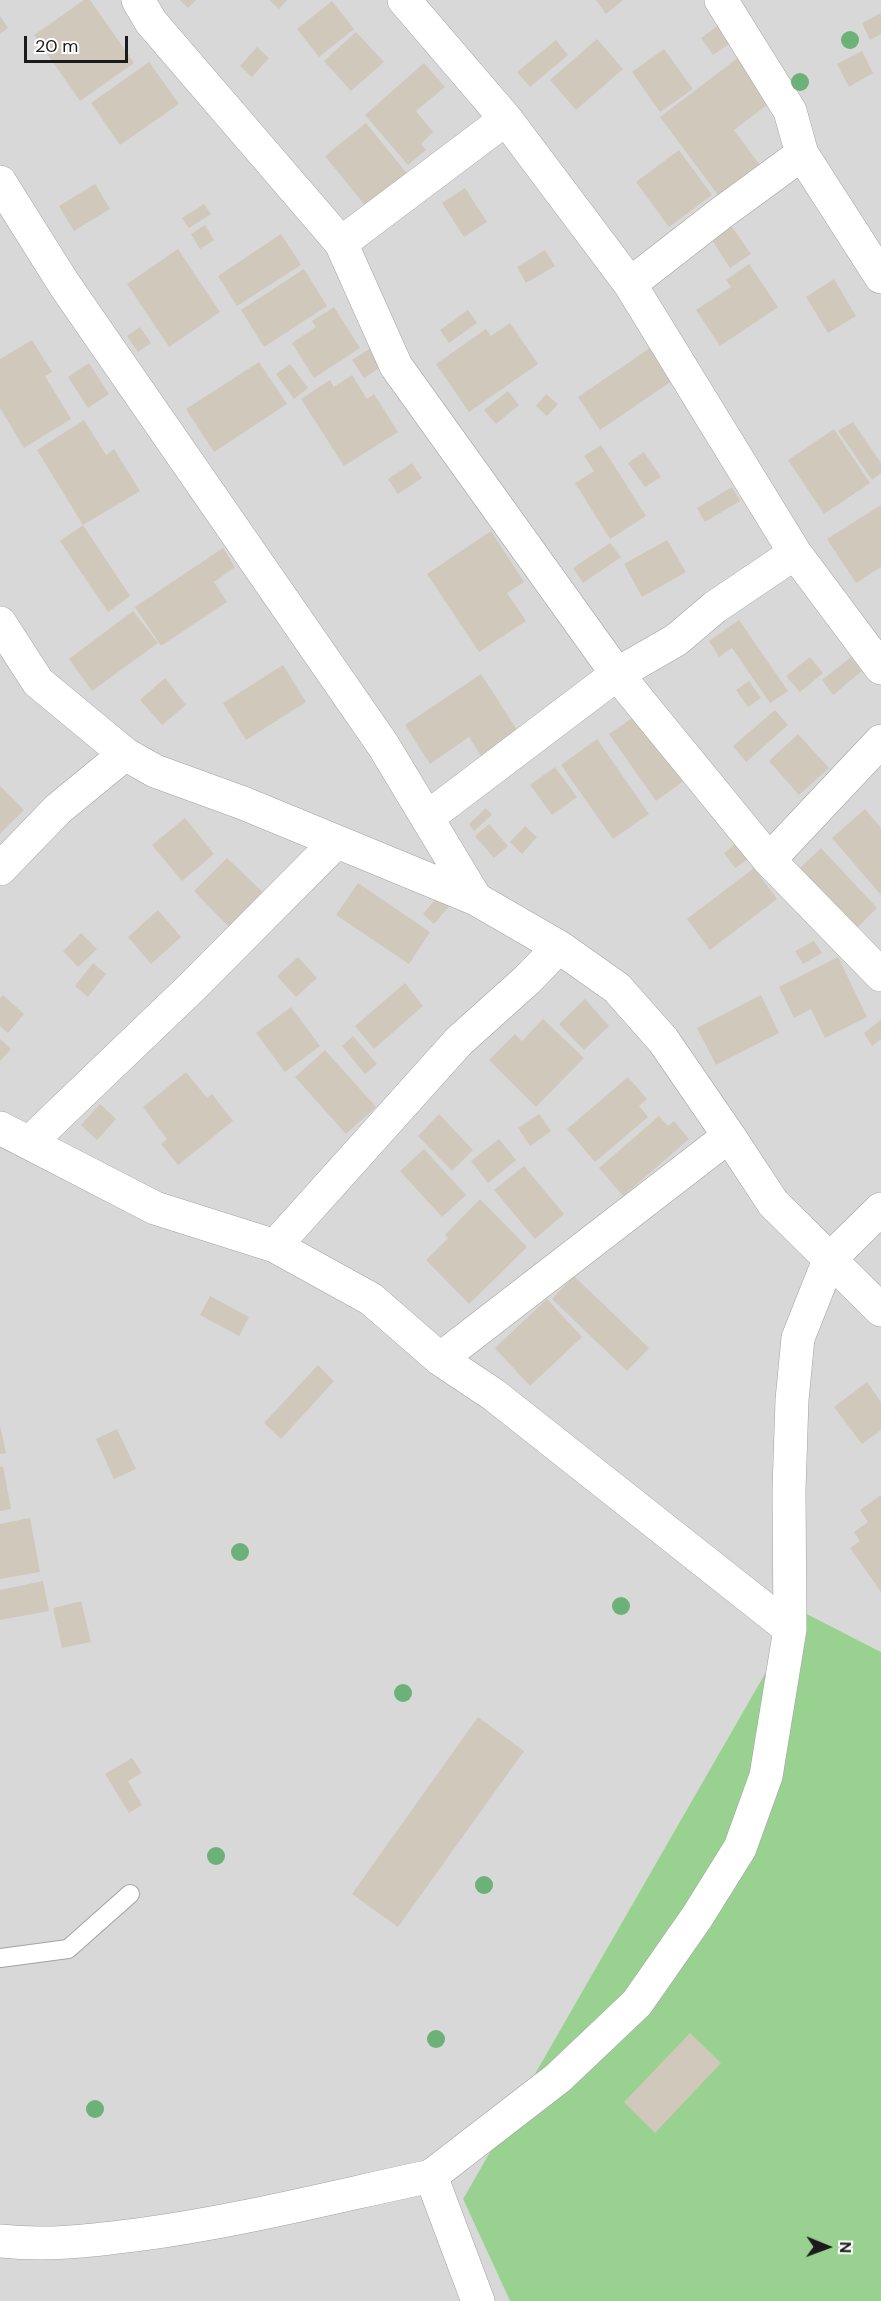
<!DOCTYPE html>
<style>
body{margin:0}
#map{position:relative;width:881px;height:2301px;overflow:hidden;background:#eeecdf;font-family:"DM Sans",sans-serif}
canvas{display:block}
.north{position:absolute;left:797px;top:2217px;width:60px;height:60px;-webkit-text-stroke:4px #fff;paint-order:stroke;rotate:91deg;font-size:16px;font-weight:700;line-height:24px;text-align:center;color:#1b1b1b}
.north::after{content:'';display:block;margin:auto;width:21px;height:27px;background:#1b1b1b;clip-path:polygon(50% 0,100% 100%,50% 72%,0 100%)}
.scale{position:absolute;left:24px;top:36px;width:104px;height:27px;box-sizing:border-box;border:3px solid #1b1b1b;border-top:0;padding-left:8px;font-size:18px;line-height:21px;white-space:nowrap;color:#1b1b1b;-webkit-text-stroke:4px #fff;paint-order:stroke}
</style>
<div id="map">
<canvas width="881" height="2301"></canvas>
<div class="north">N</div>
<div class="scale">20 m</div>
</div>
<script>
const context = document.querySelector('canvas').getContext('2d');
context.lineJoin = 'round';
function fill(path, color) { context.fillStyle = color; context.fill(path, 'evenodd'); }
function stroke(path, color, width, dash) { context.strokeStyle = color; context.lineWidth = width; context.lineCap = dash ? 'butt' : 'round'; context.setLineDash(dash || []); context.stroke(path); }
fill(new Path2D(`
 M0 0H881V1652L801 1611 463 2199 510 2301H0Z`), '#d9d8d8');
fill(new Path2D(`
 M801 1611 881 1652V2301H510L463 2199Z`), '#98d190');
fill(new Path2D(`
 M84 0H90L134 63 80 101 34 35Z
 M180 0H196L188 8Z
 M269 0H287L279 9Z
 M596 0H623L606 14Z
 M332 1 354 29 319 57 297 29Z
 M881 13V34L870 40 862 23Z
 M0 16 8 28 0 34Z
 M720 24 732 42 713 55 701 38Z
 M356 32 384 62 351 91 324 61Z
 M597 39 623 69 576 110 550 80Z
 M556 40 568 55 530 87 517 72Z
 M257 47 269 58 252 77 240 66Z
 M664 49 693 89 660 112 632 72Z
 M862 51 873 73 849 87 837 64Z
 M739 57 772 101 734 130 759 164 718 195 660 117Z
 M149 62 179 104 120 145 91 103Z
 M424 63 445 87 416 111 433 132 421 144 426 150 408 165 365 115Z
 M366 123 413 181 372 214 325 156Z
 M679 150 712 195 669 227 636 182Z
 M95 184 110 209 74 231 59 206Z
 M465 188 487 222 464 237 442 203Z
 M204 204 211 214 189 228 182 218Z
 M205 225 214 240 200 249 191 234Z
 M732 227 751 254 730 268 712 240Z
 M281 234 301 265 237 306 218 276Z
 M178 249 220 312 169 347 127 284Z
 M545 250 555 266 526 283 517 267Z
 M749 264 778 307 720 346 696 310 731 287 726 280Z
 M304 269 327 306 264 347 241 310Z
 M834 279 856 316 828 333 806 297Z
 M334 307 360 348 314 378 292 343 316 327 312 321Z
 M468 310 477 323 449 343 440 330Z
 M510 323 538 364 469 412 436 364 486 329 491 336Z
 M140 327 151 343 138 352 127 336Z
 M32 340 52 372 45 376 71 419 24 448 0 408V359Z
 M372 347 384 365 364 378 352 360Z
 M650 348 672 381 600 430 578 397Z
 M259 362 287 404 214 452 186 409Z
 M89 363 109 394 88 408 68 377Z
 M290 364 308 388 294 399 276 374Z
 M352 375 367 399 374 394 398 432 344 466 301 399 330 380 334 387Z
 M508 391 519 405 496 424 484 410Z
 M546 394 558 404 547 416 536 406Z
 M84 420 106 455 114 449 140 491 83 525 37 450Z
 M853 422 881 463V473L872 480 838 431Z
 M834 429 870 483 824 514 788 460Z
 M601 445 646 516 610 539 575 483 594 471 584 456Z
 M644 452 661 477 645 487 628 463Z
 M412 463 422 478 398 494 388 479Z
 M732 487 740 501 705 522 697 508Z
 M881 505V567L856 583 827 539Z
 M83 525 130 596 108 612 60 541Z
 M491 531 524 582 507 593 526 621 479 652 427 574Z
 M667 540 686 572 642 597 624 564Z
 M610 543 621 557 583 583 573 568Z
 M223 548 235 567 214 582 227 602 161 646 135 607Z
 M133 611 158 643 92 691 69 659Z
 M739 620 788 691 770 703 732 648 719 657 709 641Z
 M810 657 823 673 800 692 786 676Z
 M851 657 862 671 833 695 822 680Z
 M283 665 306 702 246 740 223 703Z
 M481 674 521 736 484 761 469 737 430 764 405 725Z
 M165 678 186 705 162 725 140 700Z
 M749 681 761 698 748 707 736 690Z
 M775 710 788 725 746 762 733 746Z
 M638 714 685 780 656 801 609 734Z
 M798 734 829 768 799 795 769 761Z
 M597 739 649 814 613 839 561 765Z
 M555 767 577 797 552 815 530 785Z
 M0 786 24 810 0 834Z
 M486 808 492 815 474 831 469 824Z
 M865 809 881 828V895L832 838Z
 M185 818 214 854 182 881 152 845Z
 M489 824 508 846 494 858 475 836Z
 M525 826 537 837 522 854 510 842Z
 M739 841 751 857 735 868 724 853Z
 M821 848 877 908 852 933 796 872Z
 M227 858 271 900 236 934 194 891Z
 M754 868 777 899 710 950 687 919Z
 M358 883 430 932 409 964 336 915Z
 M439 895 450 905 434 924 423 914Z
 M158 910 181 937 151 964 128 937Z
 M81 933 97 949 78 967 63 951Z
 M814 941 822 953 803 964 795 951Z
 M298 957 317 978 296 997 277 976Z
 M838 957 867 1017 825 1038 811 1009 794 1018 779 987Z
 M93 963 106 974 88 997 75 986Z
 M405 983 423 1006 374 1049 355 1026Z
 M3 995 24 1014 8 1033 0 1026V998Z
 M761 995 779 1033 716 1065 697 1028Z
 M585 999 609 1026 584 1050 559 1024Z
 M291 1007 320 1046 285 1072 256 1033Z
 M543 1019 584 1058 536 1107 489 1060 515 1034 522 1041Z
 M881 1020V1039L872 1046 864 1033Z
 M353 1036 377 1064 365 1074 342 1046Z
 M0 1039 11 1049 0 1061Z
 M325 1050 376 1107 346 1134 295 1077Z
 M186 1072 207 1098 212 1094 233 1121 178 1165 161 1144 167 1139 143 1107Z
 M628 1077 647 1099 639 1106 648 1117 595 1162 567 1129Z
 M100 1104 116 1119 97 1140 81 1125Z
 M439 1114 473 1150 452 1171 418 1136Z
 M539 1114 551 1131 530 1146 518 1128Z
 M659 1116 668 1126 674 1121 689 1139 623 1196 599 1168Z
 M499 1139 516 1160 488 1183 471 1161Z
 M424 1149 466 1195 442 1217 400 1171Z
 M524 1166 564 1214 535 1239 494 1190Z
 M480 1199 527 1247 469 1304 426 1260 448 1238 445 1235Z
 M574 1276 649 1348 627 1371 552 1299Z
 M210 1296 249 1317 239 1336 200 1315Z
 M547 1299 582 1337 530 1386 495 1348Z
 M318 1365 334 1381 281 1439 264 1423Z
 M867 1382 881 1402V1430L862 1444 834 1407Z
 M0 1425 6 1453 0 1454Z
 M117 1429 136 1469 114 1479 96 1439Z
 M3 1466 11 1509 0 1511V1467Z
 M881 1495V1592L850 1548 860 1541 854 1532 868 1522 860 1510Z
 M30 1518 40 1572 0 1579V1524Z
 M43 1581 49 1611 0 1620V1590Z
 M81 1601 91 1642 62 1648 53 1608Z
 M478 1717 524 1751 398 1927 352 1894Z
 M132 1758 142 1773 128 1781 142 1805 129 1813 105 1774Z
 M690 2033 721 2063 655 2133 624 2102Z`), '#d1c8bc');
const service = new Path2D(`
 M0 1958 68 1949 130 1894`);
const minor = new Path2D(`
 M138 0 151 22 341 243 396 366 617 674 769 860 881 975
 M404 0 506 119 630 284 795 553 881 668
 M721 0 790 111 802 154 881 277
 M0 182 64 284 383 745 476 899
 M341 243 506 119
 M630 284 720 214 802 154
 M0 623 38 682 125 754 155 771 243 803 476 899 559 947 617 988 663 1040 729 1136 773 1203 881 1310
 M428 817 617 674 676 640 715 607 795 553
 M769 860 881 741
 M0 869 58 809 125 754
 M0 1128 155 1208 275 1246 371 1299 440 1359 494 1395 790 1629
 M29 1143 193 986 336 842
 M275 1246 459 1041 527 980 559 947
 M440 1359 729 1136
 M431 2176 558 2078 637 2003 697 1917 740 1848 766 1776 790 1629 789 1490 792 1400 798 1338 829 1260 881 1209`);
const tertiary = new Path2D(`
 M0 2241C47 2246 89 2241 136 2235 236 2222 333 2197 431 2176L478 2301`);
stroke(service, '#a2a2a2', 20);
stroke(minor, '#a2a2a2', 34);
stroke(tertiary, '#a2a2a2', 34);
stroke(service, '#fff', 18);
stroke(minor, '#fff', 33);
stroke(tertiary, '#fff', 33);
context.fillStyle = '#6cb177';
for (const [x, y] of [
 [850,40],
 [800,82],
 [240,1552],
 [621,1606],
 [403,1693],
 [216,1856],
 [484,1885],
 [436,2039],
 [95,2109]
]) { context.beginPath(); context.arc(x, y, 9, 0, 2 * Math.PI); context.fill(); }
</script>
